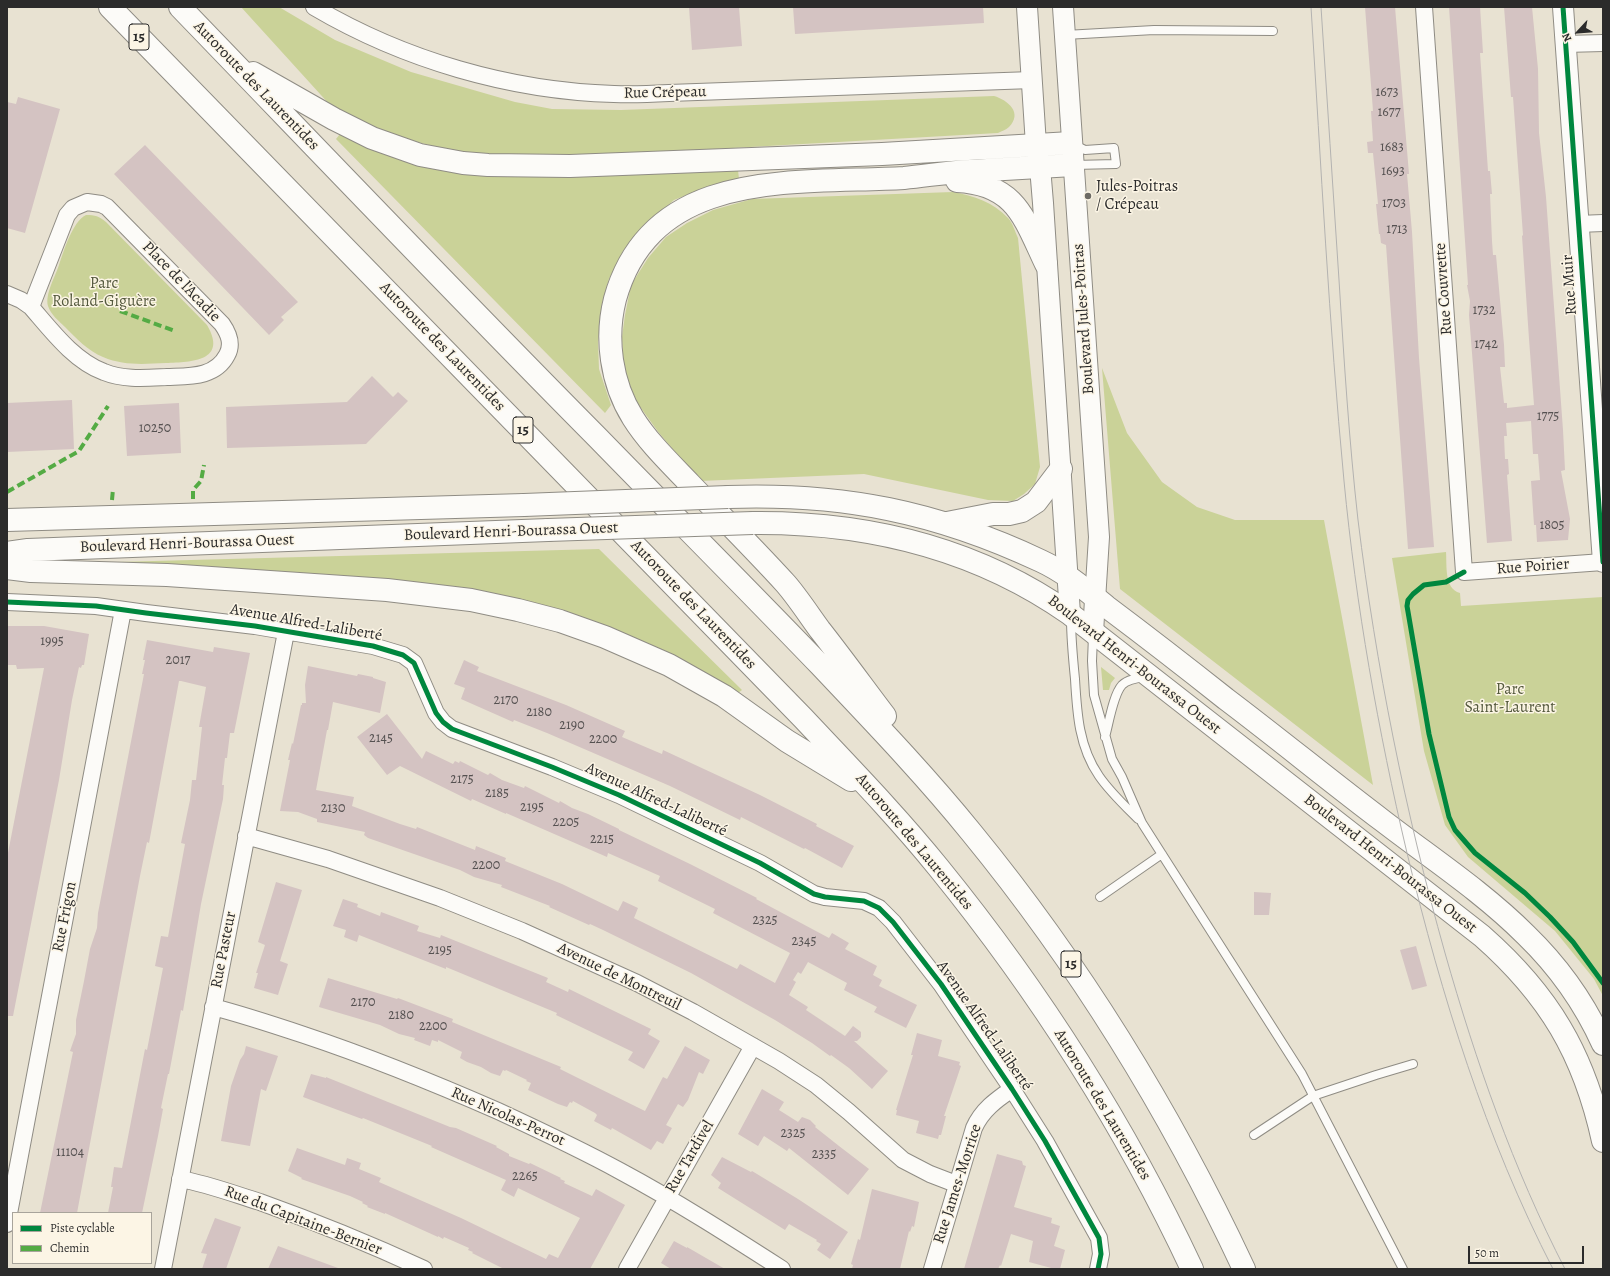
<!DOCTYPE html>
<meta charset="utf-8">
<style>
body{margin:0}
#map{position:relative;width:1610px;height:1276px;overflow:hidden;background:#e8e2d2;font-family:Alegreya,serif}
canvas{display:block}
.frame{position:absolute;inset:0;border:8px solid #2b2b2b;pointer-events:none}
.legend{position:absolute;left:12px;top:1212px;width:140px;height:52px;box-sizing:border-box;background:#fcf5e5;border:1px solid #a8a49b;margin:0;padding:5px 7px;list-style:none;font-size:12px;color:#2b2b2b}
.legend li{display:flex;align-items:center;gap:8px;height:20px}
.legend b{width:20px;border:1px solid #a8a49b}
.north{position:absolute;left:1558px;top:12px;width:40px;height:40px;-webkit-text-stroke:3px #fcf5e5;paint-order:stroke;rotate:244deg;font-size:11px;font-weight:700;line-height:16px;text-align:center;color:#2b2b2b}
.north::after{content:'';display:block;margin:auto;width:14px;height:18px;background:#2b2b2b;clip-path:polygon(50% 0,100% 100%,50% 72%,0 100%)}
.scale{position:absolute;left:1468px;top:1246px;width:116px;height:18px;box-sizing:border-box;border:2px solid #2b2b2b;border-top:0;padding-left:5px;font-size:12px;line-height:14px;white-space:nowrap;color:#2b2b2b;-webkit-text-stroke:3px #fcf5e5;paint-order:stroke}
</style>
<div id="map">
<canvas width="1610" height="1276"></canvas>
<div class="frame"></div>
<ul class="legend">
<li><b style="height:5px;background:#00873e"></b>Piste cyclable</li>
<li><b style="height:5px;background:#54ab44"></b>Chemin</li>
</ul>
<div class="north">N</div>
<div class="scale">50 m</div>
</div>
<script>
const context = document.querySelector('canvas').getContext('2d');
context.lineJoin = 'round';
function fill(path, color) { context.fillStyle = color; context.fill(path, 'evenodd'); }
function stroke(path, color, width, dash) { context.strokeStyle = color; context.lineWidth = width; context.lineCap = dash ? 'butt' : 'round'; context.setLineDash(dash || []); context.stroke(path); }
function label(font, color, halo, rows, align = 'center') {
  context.font = font + ' Alegreya,serif'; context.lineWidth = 3; context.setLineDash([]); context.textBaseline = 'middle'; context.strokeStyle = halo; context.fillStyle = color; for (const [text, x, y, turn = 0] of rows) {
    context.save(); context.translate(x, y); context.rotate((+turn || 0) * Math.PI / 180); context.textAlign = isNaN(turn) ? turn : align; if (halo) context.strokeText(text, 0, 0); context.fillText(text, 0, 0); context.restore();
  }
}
fill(new Path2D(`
 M241 7H279L335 40 411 72 515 102 552 109 621 110 994 96C1008 100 1023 113 1009 127 1006 130 1001 131 998 133L661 152 516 157 453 151 390 135 330 105Z
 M340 134 381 153 738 170 739 179 699 190 674 200 640 231 623 251 609 279 602 303 598 342 599 369 611 405 605 413 336 139Z
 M953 192C974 196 993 202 1008 218 1013 223 1015 232 1018 238L1040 467 1035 484 1024 494 1013 501 988 500 864 474 700 481 659 433 638 404 624 372 622 337 625 315 631 285 648 258 666 237 687 223 713 210 752 199Z
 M86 215C95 215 99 216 106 222L207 325C228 361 192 362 166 363 144 364 124 366 103 357 88 351 76 338 65 327 59 321 51 315 48 306 45 294 55 277 59 265 64 251 72 222 86 215Z
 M1102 368 1127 433 1162 482 1197 507 1235 520H1324L1373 785 1120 589Z
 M599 549 742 690 734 696 564 615 80 563Z
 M1446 552C1447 565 1444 589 1460 593L1461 606 1603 597V996L1594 979 1555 931 1468 857 1445 825 1424 751 1392 558Z
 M1101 667 1115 678 1111 683 1109 690H1103Z`), '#cad298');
fill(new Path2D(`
 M689 7H739L742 46 692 50Z
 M793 7H983L984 23 795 34Z
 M1365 7H1395L1409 174H1407L1412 232 1419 358 1434 547 1408 549 1386 245 1381 243 1380 234H1379L1376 204H1378L1373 153H1368L1367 142 1373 141 1371 111H1373Z
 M1449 7H1480L1483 53H1480L1488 171H1490L1492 194H1490L1491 218 1492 241 1493 255H1496L1504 345 1505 367H1500L1504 403H1507V408L1534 405 1529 339 1522 236 1523 235 1513 97H1511L1504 7H1532L1538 69 1539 133 1546 197 1563 430 1565 470 1561 471 1570 519 1568 540 1537 542 1536 525H1534L1531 481 1540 480 1538 454H1533L1531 421 1506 423 1507 436H1504L1505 459H1508L1509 474 1507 475 1512 541 1487 543 1469 315 1470 301 1467 285H1468Z
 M18 97 60 109 25 233 7 228V102L16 104Z
 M145 145 298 302 281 317 284 320 269 335 114 174Z
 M372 376 393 397 398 392 408 401 366 444 227 448 226 407 347 402Z
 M72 400 74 449 7 452V403Z
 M179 403 181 453 127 456 124 406Z
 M7 626H44L89 634 84 665H82L81 668 79 667 72 700 59 780 13 1016H7V858L44 668 17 669 16 665H7Z
 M147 640 213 652 214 647 250 653 234 733H230L227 758H225L222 785H224L223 799 201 904 183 1011 181 1010 169 1074H168L162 1103 161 1108 163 1109 158 1136 142 1213H108L113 1187H111L114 1167 122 1168 145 1049 147 1050 163 968 155 966 161 936 168 937 185 844 181 843 190 800 192 780H196L202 727H199L206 687 181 681H179L149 843 147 842 140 876 77 1213H40L73 1052 70 1051 76 1034V1020L84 981 90 949 97 928 98 913 144 674H142L145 660H143Z
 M464 660 479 667 477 671 566 705 625 731 622 737 662 754 663 750 760 795 817 824 816 826 854 846 842 868 805 848 804 849 741 817 740 820 670 786 547 733 514 720 513 722 461 699 465 688 454 684Z
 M308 666 357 676 358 674 373 677V678L386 682 380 713 333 702 328 730H327L316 790 354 797 352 806 400 824 416 829 417 827 475 850 476 846 506 858 505 861 562 884 618 911 623 901 638 908 634 918 737 969 740 964 742 965 775 983 790 953 713 913 715 909 658 881 660 876 608 853 607 857 506 813V814L472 799 471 801 400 766 387 775 357 737 387 714 422 759 426 751 453 764 455 761 459 763 460 761 488 775 490 773 502 780 524 788 525 786 559 803 560 801 572 808 588 814 619 829V830L690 864 757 898 756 899 829 938 832 933 849 943 845 949 877 966 873 975 882 980 879 986 917 1005 906 1028 874 1012 877 1007 844 990 847 983 808 962 801 974 798 972 793 980 796 982 789 995 808 1007 806 1010 845 1036 853 1026 861 1032V1037L857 1041H854L888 1071 872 1089 849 1068 831 1055 830 1056 812 1043 775 1020 691 973 603 930 590 924 589 925 549 907 550 906 501 887 502 885 474 877 460 870 368 838 364 835 365 832 317 822V819L298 812 280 811 290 760H288L292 743 293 744 301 705H302V703H306L305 685Z
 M276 882 302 890 280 961 288 964 278 995 254 988 258 973H256L265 945 258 942Z
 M1254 892 1271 893 1269 915H1254Z
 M343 899 358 904 357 907 380 916 381 912 419 926 417 931 440 938 441 935 548 978 546 982 568 992 569 989 651 1029 648 1034 660 1041 644 1069 628 1060 633 1052 556 1015 557 1013 446 967V969L359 935 357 942 344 937 346 930 333 926Z
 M1416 946 1427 986 1412 990 1400 950Z
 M328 978 397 999 398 998 453 1019 452 1022 561 1067 560 1069 576 1077 645 1111 663 1077 667 1079 685 1046 710 1060 703 1074 699 1072 688 1100 683 1107 678 1104 666 1125 672 1128 663 1144 657 1141 651 1150 612 1128 611 1130 594 1121 597 1115 595 1113 573 1101 572 1103 570 1102 567 1107 558 1104 528 1090 531 1083 526 1081 527 1080 506 1070 505 1071 503 1070 500 1076 491 1073 481 1067 467 1062 460 1058 462 1052 438 1040V1042L432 1040 430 1046 414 1040 415 1038 399 1034 380 1025 319 1007Z
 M917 1033 942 1040 938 1056 960 1062 959 1065 961 1066 944 1116H946L941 1135H939L938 1139 916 1133 919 1121 896 1115 897 1110H896L913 1055H911Z
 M246 1046 278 1056 266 1091 261 1089 250 1146 221 1141 231 1086 240 1060 244 1054Z
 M311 1074 326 1078V1077L450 1127 456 1128 497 1146 496 1147 509 1154V1156L529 1164 530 1163 561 1178 560 1179 565 1181 564 1183 592 1196 596 1189 625 1205 590 1269H504L472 1253 473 1252 468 1250 469 1248 444 1237 443 1239 438 1236V1237L385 1213V1214L367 1207 368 1206 362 1203 363 1202 350 1196 301 1179 302 1178 288 1171 297 1148 345 1165 347 1158 361 1163 359 1169 381 1178 379 1182 461 1218 546 1259 549 1254 558 1258 580 1218 518 1188 514 1197 501 1190 506 1180 431 1147 432 1146 363 1118 362 1119 303 1097Z
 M762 1089 784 1102 779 1110 798 1122 802 1117 810 1120 816 1126 815 1127 839 1146 869 1169 848 1195 789 1148 787 1151 764 1136 758 1146 738 1134Z
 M997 1154 1022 1161 1023 1165 1026 1166 1014 1207 1052 1218 1051 1223 1060 1226 1054 1246 1065 1250 1060 1269H1055L1029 1262 1033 1241 1011 1234 1001 1266 1000 1265 998 1269H964Z
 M722 1157 751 1172 752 1171 757 1174 798 1199 848 1232 830 1259 817 1250 821 1244 816 1241 817 1240 789 1224 785 1230 718 1188 721 1183 711 1175Z
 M872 1189 919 1202 914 1227 912 1226 910 1232 909 1231 900 1269H852L853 1265 851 1264 858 1239 860 1240Z
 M215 1218 241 1227 226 1269H202L207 1254 201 1253Z
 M674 1241 687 1248V1247L725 1269H671L661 1263Z
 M278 1246 338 1268V1269H268Z`), '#d4c3c2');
const service = new Path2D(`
 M1065 35 1154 30 1273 31
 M1073 144 1085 150 1114 148 1116 164 1074 165
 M1071 618C1071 639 1073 659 1075 679 1077 714 1079 747 1099 776 1110 792 1124 805 1138 819
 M1093 636 1092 661 1094 695 1112 759 1122 777 1142 823 1302 1074 1403 1269
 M1105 737C1109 723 1113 695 1122 685 1128 679 1138 678 1146 677
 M1100 897 1162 854
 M1254 1135 1313 1096 1376 1075 1413 1064`);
const minor = new Path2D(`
 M314 7C404 60 510 91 614 94 633 95 651 94 669 93L1032 80
 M1424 7 1464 572 1603 562
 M1565 44 1603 43
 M87 202 101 204 107 207 222 324C229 334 233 344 227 355 215 378 189 376 167 377 145 378 124 380 104 372 74 361 51 330 31 307L67 215 73 208Z
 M1578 224 1603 223
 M7 294 21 300 31 307
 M7 602 96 606 146 613 255 626 373 646 403 655 414 663 436 713 443 722 452 729 552 767 619 795 760 863 814 894 825 897 864 901 879 908 893 922 941 984 1012 1089 1045 1141 1099 1238 1101 1254 1098 1269
 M246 836 328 859 440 898 522 931 637 983 693 1012 779 1061 816 1085 849 1112 903 1160 930 1174 956 1184
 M213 1007C244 1015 274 1025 304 1035 370 1057 434 1083 498 1111 539 1130 580 1149 620 1171 676 1201 729 1235 782 1269
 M180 1179C208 1184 234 1194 260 1202 316 1222 370 1244 424 1269
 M7 1224 123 610
 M163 1269 286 632
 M627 1269 753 1046
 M932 1269 974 1128C982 1110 996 1100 1012 1089`);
const tertiary = new Path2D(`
 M1027 7 1036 145 1040 167 1043 203 1070 614
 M1063 7 1099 537 1093 632
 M1563 7 1603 562`);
const primary = new Path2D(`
 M728 497C843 493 937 512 1041 561 1065 572 1086 590 1107 607 1147 637 1187 668 1226 699 1279 739 1330 781 1383 821 1431 858 1483 892 1526 935 1559 967 1584 1002 1603 1044
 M7 520 524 505
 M753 523C867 522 976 548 1070 614L1482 936C1549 995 1584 1054 1603 1141
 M947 523 993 514H1009L1022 511 1036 502 1061 469
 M7 553 28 550 548 530`);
const motorway = new Path2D(`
 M110 7 803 718C849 767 896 815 938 867 1038 990 1125 1126 1192 1269
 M180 7C319 151 457 296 598 438 672 514 747 589 820 665 871 719 924 774 971 832 1080 965 1171 1113 1244 1269
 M253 73 334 119 372 138 420 155 463 163 488 165 570 166 882 154 1071 143
 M957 181C1016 184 1024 218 1046 264
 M7 568 31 571 167 575 387 590 471 600 518 610 560 621 605 637 669 665 724 696 787 741 851 780
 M885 716C863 687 842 658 820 630 809 615 798 598 786 584 755 550 722 517 690 484 670 463 648 442 633 418 611 383 605 338 615 299 652 166 797 184 904 178 926 176 948 172 970 171 1004 169 1039 167 1073 165`);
stroke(service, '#8f8c84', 10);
stroke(minor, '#8f8c84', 18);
stroke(tertiary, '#8f8c84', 22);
stroke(primary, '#8f8c84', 24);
stroke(motorway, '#8f8c84', 24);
stroke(service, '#fcfbf8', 8);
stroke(minor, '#fcfbf8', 16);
stroke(tertiary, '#fcfbf8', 20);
stroke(primary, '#fcfbf8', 22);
stroke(motorway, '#fcfbf8', 22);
stroke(new Path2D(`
 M1311 7C1321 165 1329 323 1344 481 1356 606 1378 730 1407 853 1442 997 1485 1137 1553 1269
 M1321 7C1327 98 1333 189 1339 280 1344 360 1349 440 1358 520 1376 666 1405 811 1445 953 1476 1062 1513 1168 1565 1269`), '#b3b2b0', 1);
const primaryBridge = new Path2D(`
 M524 505 728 497
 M548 530 753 523`);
stroke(primaryBridge, '#8f8c84', 24, []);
stroke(primaryBridge, '#fcfbf8', 22);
stroke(new Path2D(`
 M120 311 175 331
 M7 492 79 451 108 406
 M193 499V490L201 481 204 465
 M112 500 113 489`), '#54ab44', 4, [8, 4]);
stroke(new Path2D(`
 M1563 7 1603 562
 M1464 572 1446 582 1424 585 1413 594 1408 600 1407 606 1429 734 1449 817 1455 830 1475 853 1525 893 1550 917 1573 942 1603 983
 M7 602 96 606 146 613 255 626 373 646 403 655 414 663 436 713 443 722 452 729 552 767 619 795 760 863 814 894 825 897 864 901 879 908 893 922 941 984 1012 1089 1045 1141 1099 1238 1101 1254 1098 1269`), '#00873e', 5);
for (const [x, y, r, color] of [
 [1088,196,4,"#6d6b65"]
]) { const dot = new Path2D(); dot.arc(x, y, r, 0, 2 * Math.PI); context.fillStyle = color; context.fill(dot); stroke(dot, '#fcf5e5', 1.5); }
label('14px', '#555151', null, [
 ["1673",1387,93],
 ["1677",1389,113],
 ["1683",1392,148],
 ["1693",1393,172],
 ["1703",1394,204],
 ["1713",1397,230],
 ["1732",1484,311],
 ["1742",1486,345],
 ["1775",1548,417],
 ["10250",155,429],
 ["1805",1552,526],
 ["1995",52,642],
 ["2017",178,661],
 ["2170",506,701],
 ["2180",539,713],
 ["2190",572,726],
 ["2145",381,739],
 ["2200",603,740],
 ["2175",462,780],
 ["2185",497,794],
 ["2195",532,808],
 ["2130",333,809],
 ["2205",566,823],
 ["2215",602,840],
 ["2200",486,866],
 ["2325",765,921],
 ["2345",804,942],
 ["2195",440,951],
 ["2170",363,1003],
 ["2180",401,1016],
 ["2200",433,1027],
 ["2325",793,1134],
 ["11104",70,1153],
 ["2335",824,1155],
 ["2265",525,1177]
]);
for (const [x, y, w] of [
 [139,37,20],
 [523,430,20],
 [1071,964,20]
]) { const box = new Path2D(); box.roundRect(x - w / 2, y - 13, w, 26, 3); context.fillStyle = '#fcf5e5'; context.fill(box); stroke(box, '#2b2b2b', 1); }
label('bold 15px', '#2b2b2b', null, [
 ["15",139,37],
 ["15",523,430],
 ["15",1071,964]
]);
label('16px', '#2b2b2b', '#fcf5e5', [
 ["Autoroute des Laurentides",256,86,46],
 ["Rue Crépeau",665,93,-1],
 ["Place de l'Acadie",181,282,46],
 ["Rue Muir",1570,285,-94],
 ["Rue Couvrette",1444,289,-94],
 ["Boulevard Jules-Poitras",1084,319,-94],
 ["Autoroute des Laurentides",442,347,46],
 ["Boulevard Henri-Bourassa Ouest",511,532,-2],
 ["Boulevard Henri-Bourassa Ouest",187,544,-2],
 ["Rue Poirier",1533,567,-4],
 ["Autoroute des Laurentides",693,605,46],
 ["Avenue Alfred-Laliberté",306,623,10],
 ["Boulevard Henri-Bourassa Ouest",1134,665,38],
 ["Avenue Alfred-Laliberté",656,800,25],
 ["Autoroute des Laurentides",914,842,50],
 ["Boulevard Henri-Bourassa Ouest",1390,864,38],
 ["Rue Frigon",65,917,-79],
 ["Rue Pasteur",224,950,-79],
 ["Avenue de Montreuil",619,977,26],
 ["Avenue Alfred-Laliberté",984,1026,55],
 ["Autoroute des Laurentides",1102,1105,59],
 ["Rue Nicolas-Perrot",508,1117,24],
 ["Rue Tardivel",690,1157,-60],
 ["Rue James-Morrice",958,1184,-72],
 ["Rue du Capitaine-Bernier",303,1221,21]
]);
label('16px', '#2b2b2b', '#fcf5e5', [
 ["Jules-Poitras",1096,187],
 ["/ Crépeau",1096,205]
], 'left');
label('16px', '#54593d', '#fcf5e5', [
 ["Parc",104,284],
 ["Roland-Giguère",104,302],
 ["Parc",1510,690],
 ["Saint-Laurent",1510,708]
]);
</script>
